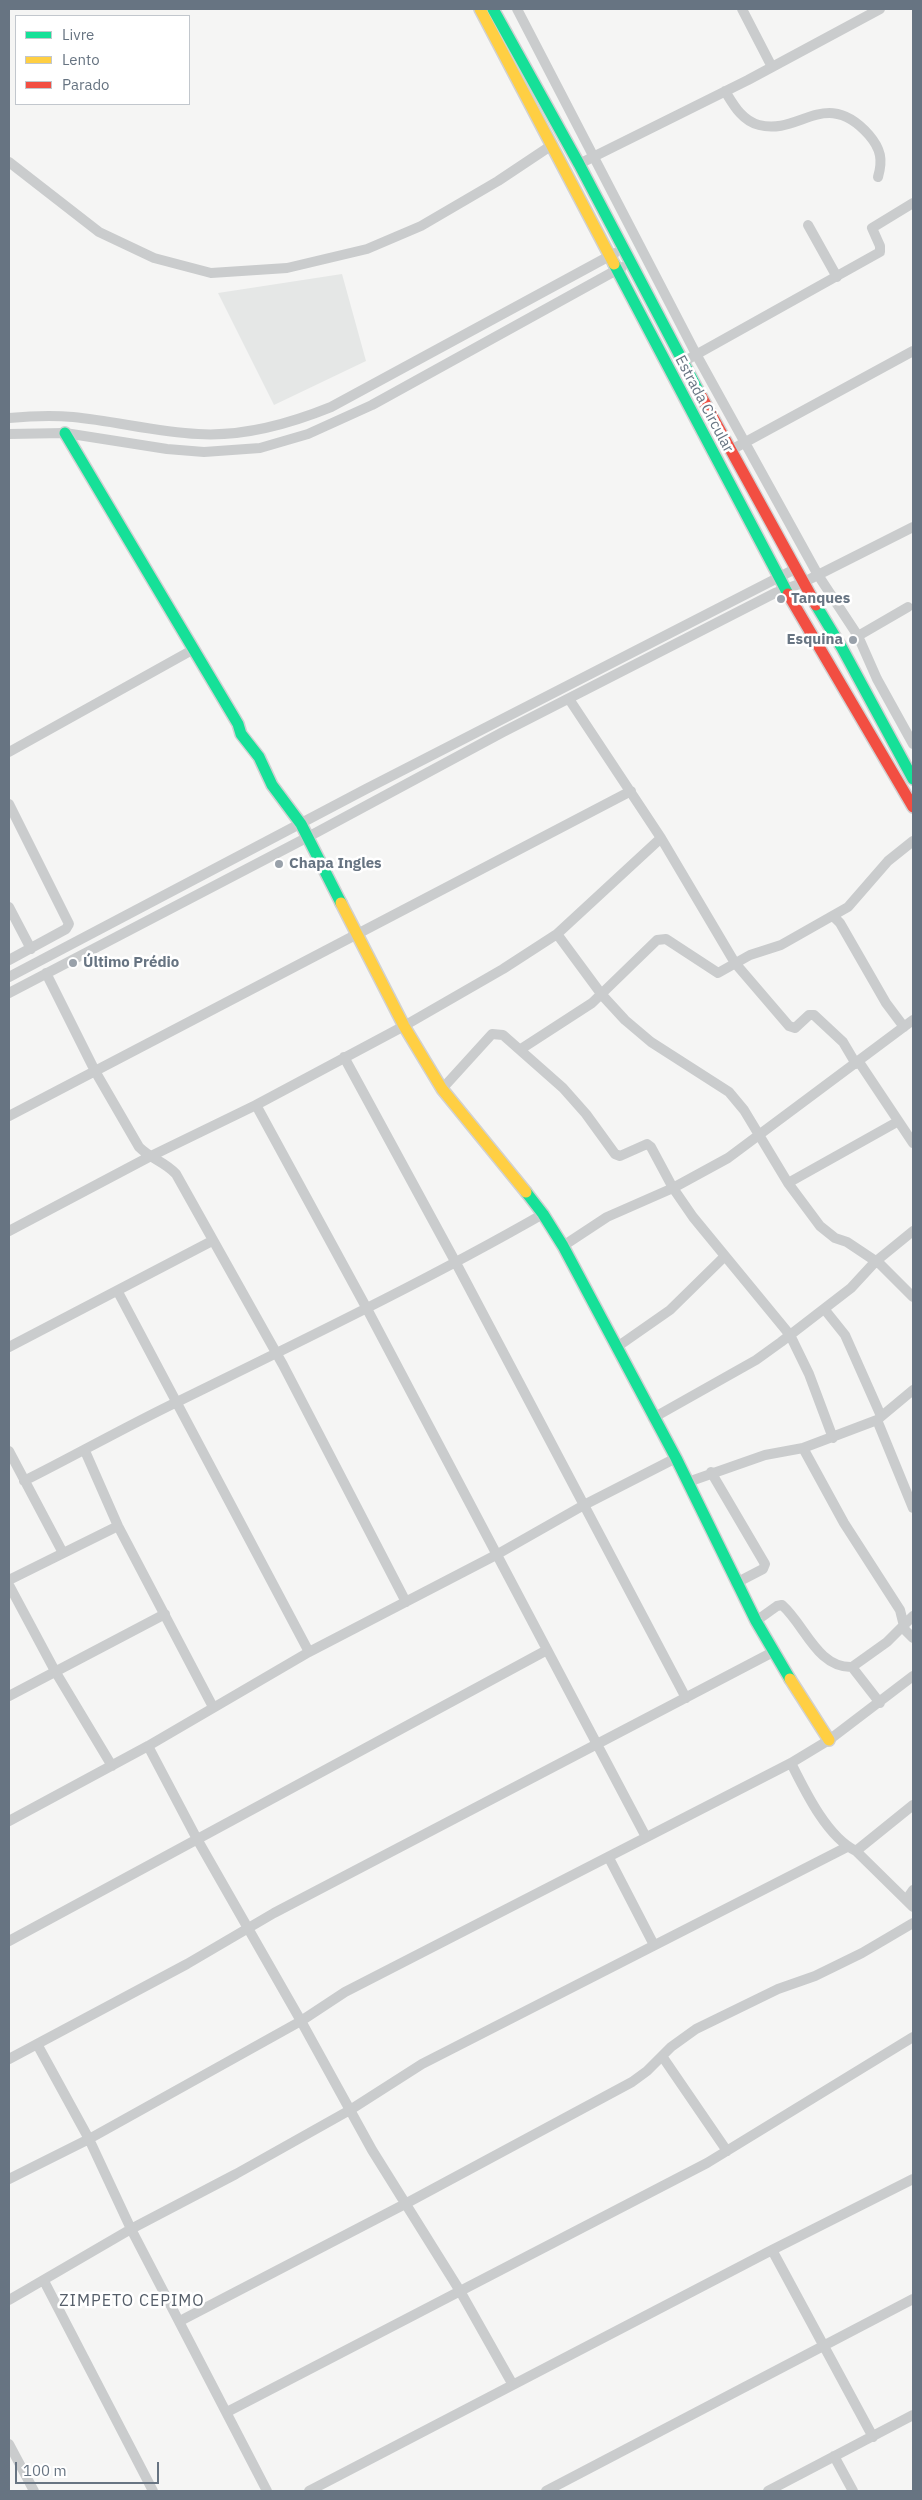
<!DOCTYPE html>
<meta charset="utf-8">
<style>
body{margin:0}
#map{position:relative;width:922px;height:2500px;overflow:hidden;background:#f5f5f4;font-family:"IBM Plex Sans",sans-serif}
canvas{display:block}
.frame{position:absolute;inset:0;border:10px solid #677482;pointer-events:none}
.legend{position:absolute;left:15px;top:15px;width:175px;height:90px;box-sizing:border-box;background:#fff;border:1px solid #c2c7cd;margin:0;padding:6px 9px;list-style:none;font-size:15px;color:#677482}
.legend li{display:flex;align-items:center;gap:10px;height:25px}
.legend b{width:25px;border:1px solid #c2c7cd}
.scale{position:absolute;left:15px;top:2462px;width:144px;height:22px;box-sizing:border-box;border:2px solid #677482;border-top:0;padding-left:6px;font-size:15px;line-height:18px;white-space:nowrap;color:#677482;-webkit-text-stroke:4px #fff;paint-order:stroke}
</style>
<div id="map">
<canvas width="922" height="2500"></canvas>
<div class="frame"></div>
<ul class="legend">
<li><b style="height:6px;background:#16e098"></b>Livre</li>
<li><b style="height:6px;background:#ffcf43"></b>Lento</li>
<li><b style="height:6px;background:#f24e42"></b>Parado</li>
</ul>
<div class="scale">100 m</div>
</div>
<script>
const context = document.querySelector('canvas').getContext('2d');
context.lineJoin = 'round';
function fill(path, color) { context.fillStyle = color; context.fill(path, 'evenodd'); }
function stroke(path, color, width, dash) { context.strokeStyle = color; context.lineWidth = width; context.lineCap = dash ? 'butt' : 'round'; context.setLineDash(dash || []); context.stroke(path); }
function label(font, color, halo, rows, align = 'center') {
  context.font = font + ' "IBM Plex Sans",sans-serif'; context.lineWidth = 5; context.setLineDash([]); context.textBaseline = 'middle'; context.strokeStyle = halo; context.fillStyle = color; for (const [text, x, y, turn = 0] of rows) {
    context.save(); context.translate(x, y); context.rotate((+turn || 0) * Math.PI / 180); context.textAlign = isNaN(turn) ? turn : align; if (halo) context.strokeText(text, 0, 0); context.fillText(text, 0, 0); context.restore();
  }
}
fill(new Path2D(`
 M342 274 366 361 274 405 218 293Z`), '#e5e7e6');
const fast = new Path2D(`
 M493 9 579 164 700 394
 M614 264 788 594
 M65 433 238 724 241 734 259 757 272 785 301 824 341 903
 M816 605 842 648 913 779
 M526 1192 543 1214 563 1246 676 1458 756 1621 790 1679`);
const slow = new Path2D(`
 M480 9 614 264
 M341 903 404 1026 442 1089 526 1192
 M790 1679 829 1740`);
const jam = new Path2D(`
 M700 394 816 605
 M788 594 913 807`);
stroke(fast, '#d1d1d2', 14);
stroke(slow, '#d1d1d2', 14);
stroke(jam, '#d1d1d2', 14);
stroke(new Path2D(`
 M517 9 696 354 818 575 858 636 877 679 913 744
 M742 9 772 67
 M725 91C733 104 742 121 759 125 799 136 826 86 869 135 881 149 883 160 878 177
 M9 162 99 232 154 258 211 273 287 268 367 249 421 226 498 181 552 145
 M579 164 748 80 880 9
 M808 225 837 277
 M683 362 880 252V246L872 228 913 203
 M9 418C30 416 52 415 73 417 115 421 156 432 198 434 244 437 289 424 331 407L615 253
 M9 434 65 433 167 449 204 452 260 448 308 434 372 405 622 267
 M731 450 913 351
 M858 636 908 607
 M569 699 661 838 735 963 789 1026 795 1028 809 1015H814L843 1042 856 1064
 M9 752 194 649
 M9 804 69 924 66 929 9 960
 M9 907 31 949
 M834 917 840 923 886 1003 904 1027
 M557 934 602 995 625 1020 651 1042 729 1092 744 1110 788 1183 820 1226 835 1238 847 1242 880 1264 913 1297
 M46 973 95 1071 139 1147C151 1159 165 1162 176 1174L283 1365 406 1602
 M9 977 366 789 795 569
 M9 993 308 837 503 732 775 593 802 583 913 527
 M521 1049 592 1003 657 940 666 939 718 973 750 955 781 945 848 907 888 861 913 841
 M344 1057 456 1263 686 1698
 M859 1062 913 1143
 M442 1089 492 1034 503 1035 563 1088 586 1114 615 1154 620 1156 647 1144 651 1147 673 1188 693 1217 790 1335 809 1374 833 1438
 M256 1105 366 1307 646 1837
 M9 1116 631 791
 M788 1183 897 1122
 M9 1231 149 1157 256 1105 404 1026 503 969 557 934 661 838
 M563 1246 607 1217 673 1188 728 1158 913 1020
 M118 1292 309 1652
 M825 1310 845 1335 881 1416
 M9 1347 212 1241
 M617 1347 670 1310 724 1257
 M653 1418 756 1360 781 1342 851 1288 875 1262 913 1231
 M877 1420 913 1508
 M803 1448 844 1523 900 1610 905 1630 913 1638
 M9 1451 63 1553
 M85 1451 118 1526 213 1707
 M711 1472 765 1564 763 1569 736 1583
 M24 1481C76 1455 127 1426 179 1401 301 1341 424 1282 543 1214
 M688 1482 765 1455 803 1448 877 1420 913 1390
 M9 1580 118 1526
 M9 1585 55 1671 112 1766
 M756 1621 777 1606 782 1605C805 1625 817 1668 852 1667L887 1642 913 1616
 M852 1667 880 1703
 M9 1696 165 1614
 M148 1746 197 1839 301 2021 372 2150 460 2291 513 2385
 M791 1763C805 1791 827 1837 856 1851L913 1907
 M9 1821 148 1746 309 1652 496 1555 584 1505 676 1458
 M856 1851 913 1805
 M609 1858 654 1945
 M906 1900 913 1890
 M9 1941 547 1650
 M37 2044 89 2139 131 2229 267 2491
 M662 2056 727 2151
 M9 2059 187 1964 274 1913 773 1652
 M9 2179 89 2139 301 2021 345 1992 791 1763 829 1740 913 1676
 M772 2250 873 2437
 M44 2281 153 2491
 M9 2300 131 2229 236 2174 350 2110 422 2064 847 1847
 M180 2321 405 2204 632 2082 647 2071 671 2047 696 2029 778 1989 815 1976 862 1953 913 1923
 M227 2412 707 2163 913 2037
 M9 2444 34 2491
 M834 2456 853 2491
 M309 2491 772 2250 913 2179
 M546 2491 913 2299
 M768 2491 913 2415`), '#cacccd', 10);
stroke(fast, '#16e098', 11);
stroke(slow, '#ffcf43', 11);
stroke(jam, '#f24e42', 11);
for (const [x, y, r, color] of [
 [781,599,5,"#99a1aa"],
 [853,640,5,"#99a1aa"],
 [279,864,5,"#99a1aa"],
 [73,963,5,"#99a1aa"]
]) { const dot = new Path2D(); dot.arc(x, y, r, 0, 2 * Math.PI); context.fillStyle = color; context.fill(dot); stroke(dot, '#fff', 2); }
label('15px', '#677482', '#fff', [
 ["Estrada Circular",704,404,62]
]);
label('bold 15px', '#677482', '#fff', [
 ["Tanques",791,599],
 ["Esquina",843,640,"right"],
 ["Chapa Ingles",289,864],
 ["Último Prédio",83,963]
], 'left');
context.letterSpacing = '1px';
label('16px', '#545d68', '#fff', [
 ["ZIMPETO CEPIMO",132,2301]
]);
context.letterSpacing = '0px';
</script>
